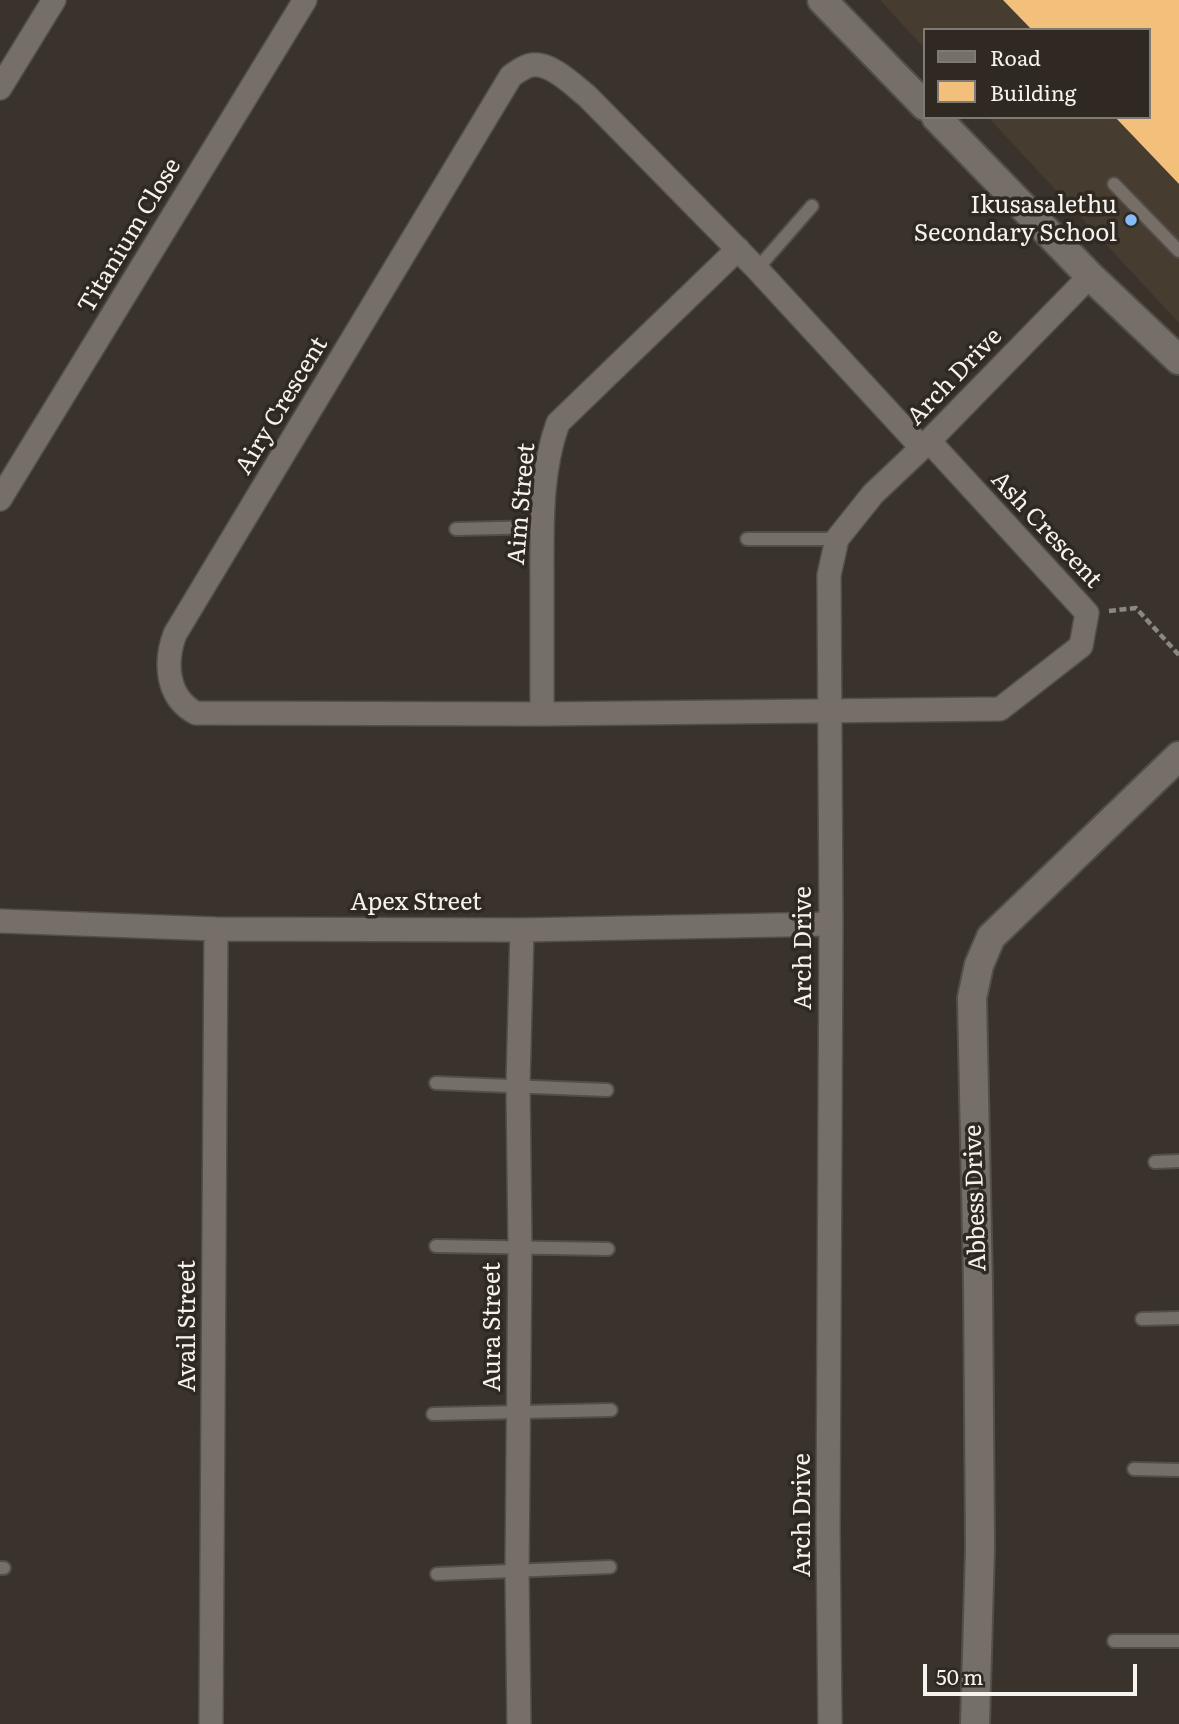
<!DOCTYPE html>
<style>
body{margin:0}
#map{position:relative;width:1179px;height:1724px;overflow:hidden;background:#39332c;font-family:Literata,serif}
canvas{display:block}
.legend{position:absolute;left:923px;top:28px;width:228px;height:91px;box-sizing:border-box;background:#2f2922;border:2px solid #7f7a74;margin:0;padding:9px 12px;list-style:none;font-size:21px;color:#f6f3ee}
.legend li{display:flex;align-items:center;gap:14px;height:35px}
.legend b{width:35px;border:2px solid #7f7a74}
.scale{position:absolute;left:923px;top:1664px;width:214px;height:32px;box-sizing:border-box;border:4px solid #f6f3ee;border-top:0;padding-left:9px;font-size:21px;line-height:24px;white-space:nowrap;color:#f6f3ee;-webkit-text-stroke:5px #2f2922;paint-order:stroke}
</style>
<div id="map">
<canvas width="1179" height="1724"></canvas>
<ul class="legend">
<li><b style="height:9px;background:#756f67"></b>Road</li>
<li><b style="height:19px;background:#f2c07b"></b>Building</li>
</ul>
<div class="scale">50 m</div>
</div>
<script>
const context = document.querySelector('canvas').getContext('2d');
context.lineJoin = 'round';
function fill(path, color) { context.fillStyle = color; context.fill(path, 'evenodd'); }
function stroke(path, color, width, dash) { context.strokeStyle = color; context.lineWidth = width; context.lineCap = dash ? 'butt' : 'round'; context.setLineDash(dash || []); context.stroke(path); }
function label(font, color, halo, rows, align = 'center') {
  context.font = font + ' Literata,serif'; context.lineWidth = 7; context.setLineDash([]); context.textBaseline = 'middle'; context.strokeStyle = halo; context.fillStyle = color; for (const [text, x, y, turn = 0] of rows) {
    context.save(); context.translate(x, y); context.rotate((+turn || 0) * Math.PI / 180); context.textAlign = isNaN(turn) ? turn : align; if (halo) context.strokeText(text, 0, 0); context.fillText(text, 0, 0); context.restore();
  }
}
fill(new Path2D(`
 M880 0H1179V323L988 117H1149V30H925V49Z`), '#463c30');
fill(new Path2D(`
 M1003 0H1179V184L1115 117H1149V30H1032Z`), '#f2c07b');
const service = new Path2D(`
 M1114 184 1179 251
 M757 269 812 206
 M456 529 542 527
 M747 539H837
 M436 1083 607 1090
 M1155 1162 1179 1161
 M436 1246 608 1249
 M1142 1319 1179 1318
 M433 1414 611 1410
 M1134 1469 1179 1470
 M0 1568H4
 M437 1574 610 1567
 M1114 1641H1179`);
const minor = new Path2D(`
 M0 88 54 0
 M922 448 757 269 587 96C573 85 552 63 532 65 524 66 517 72 511 76L175 634C164 663 167 698 196 713L542 714 1000 709 1081 646 1087 613 929 441
 M0 499 305 0
 M542 714C542 669 542 624 542 579 542 527 540 472 558 423L738 249
 M0 921 216 929 522 930 831 924
 M211 1724 216 929
 M519 1724 517 1572 520 1247 518 1085 522 930
 M830 1724 828 1529 831 924 829 575 837 539 873 494 929 441 1090 276`);
const tertiary = new Path2D(`
 M822 0 925 106
 M936 117 1090 276 1179 360
 M975 1724 980 1548 978 1283 972 998 979 965 991 937 1179 756`);
stroke(service, '#534f48', 16);
stroke(minor, '#534f48', 26);
stroke(tertiary, '#534f48', 32);
stroke(new Path2D(`
 M1109 611 1136 608 1179 655`), '#8c8781', 4.5, [7, 3.5]);
stroke(service, '#756f67', 12);
stroke(minor, '#756f67', 23);
stroke(tertiary, '#756f67', 28);
for (const [x, y, r, color] of [
 [1131,220,7,"#87bbfb"]
]) { const dot = new Path2D(); dot.arc(x, y, r, 0, 2 * Math.PI); context.fillStyle = color; context.fill(dot); stroke(dot, '#2f2922', 2.5); }
label('24px', '#f6f3ee', '#2f2922', [
 ["Ikusasalethu",1117,206],
 ["Secondary School",1117,234]
], 'right');
label('24px', '#f6f3ee', '#2f2922', [
 ["Titanium Close",130,236,-59],
 ["Arch Drive",955,377,-46],
 ["Airy Crescent",282,406,-59],
 ["Aim Street",522,504,-85],
 ["Ash Crescent",1046,530,47],
 ["Apex Street",416,903],
 ["Arch Drive",804,948,-90],
 ["Abbess Drive",976,1198,-92],
 ["Avail Street",188,1326,-90],
 ["Aura Street",493,1327,-90],
 ["Arch Drive",803,1515,-90]
]);
</script>
